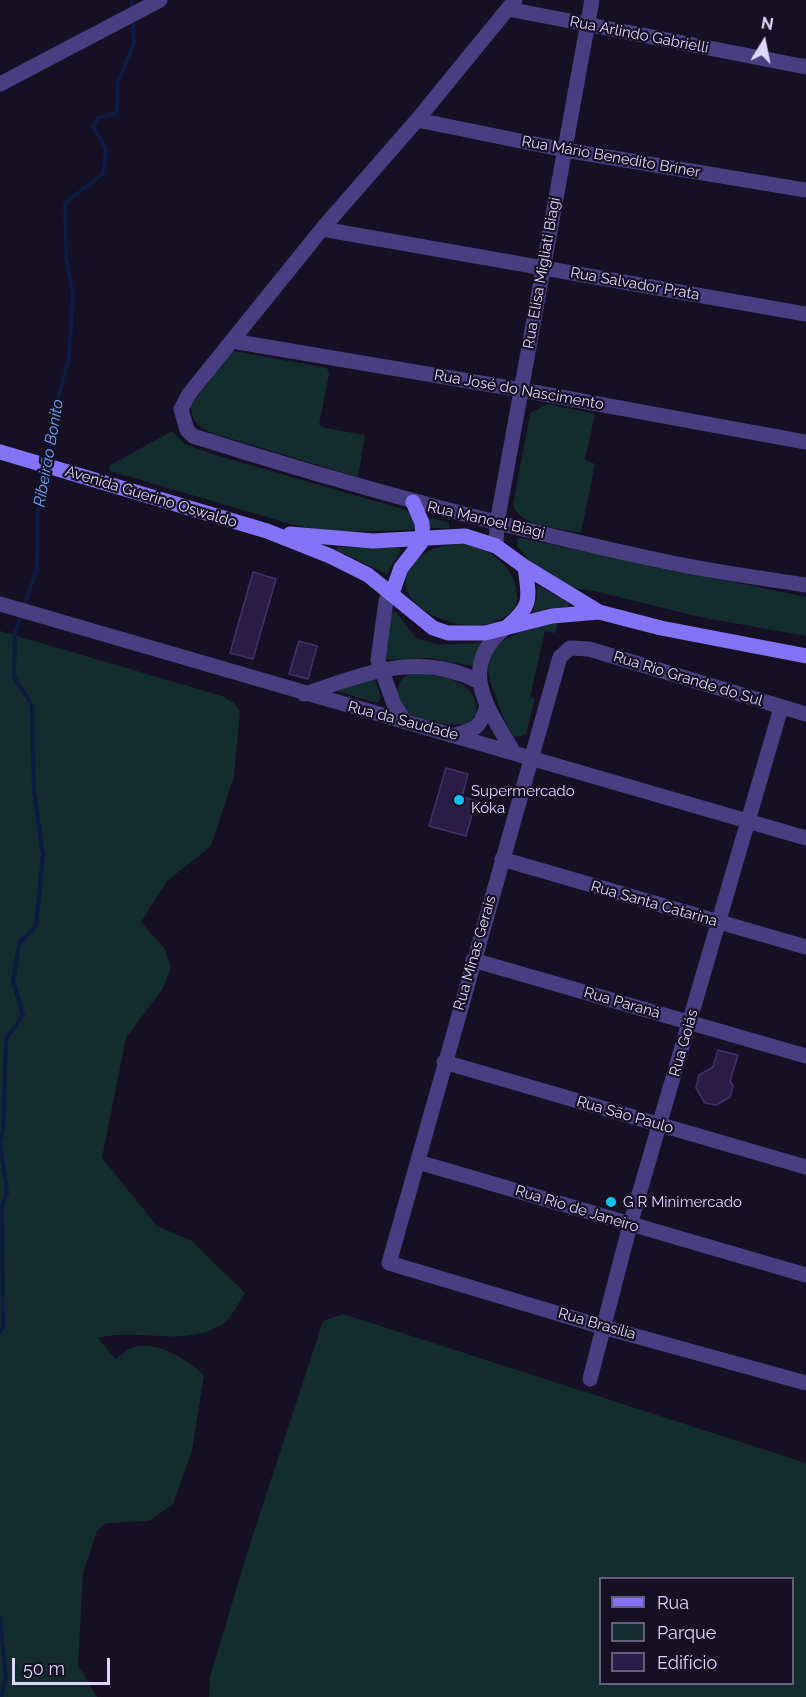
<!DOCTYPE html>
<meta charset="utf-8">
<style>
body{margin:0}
#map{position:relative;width:806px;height:1697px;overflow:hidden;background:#161025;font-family:Raleway,sans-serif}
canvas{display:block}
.legend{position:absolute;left:599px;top:1577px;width:195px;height:108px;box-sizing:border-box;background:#161025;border:2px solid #665f7b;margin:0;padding:8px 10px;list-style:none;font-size:18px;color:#dfd6fd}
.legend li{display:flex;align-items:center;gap:12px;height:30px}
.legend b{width:30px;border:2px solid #665f7b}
.north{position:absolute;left:734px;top:12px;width:60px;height:60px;-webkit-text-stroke:4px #161025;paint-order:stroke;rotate:10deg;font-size:16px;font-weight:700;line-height:24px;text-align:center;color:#dfd6fd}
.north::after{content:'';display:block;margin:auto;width:21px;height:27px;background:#dfd6fd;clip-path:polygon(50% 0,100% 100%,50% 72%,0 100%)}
.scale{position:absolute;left:12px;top:1658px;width:98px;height:27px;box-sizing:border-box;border:3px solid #dfd6fd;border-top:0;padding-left:8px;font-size:18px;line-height:21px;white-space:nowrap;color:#dfd6fd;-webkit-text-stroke:4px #161025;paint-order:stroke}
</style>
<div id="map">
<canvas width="806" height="1697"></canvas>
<ul class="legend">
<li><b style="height:8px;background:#8472f7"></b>Rua</li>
<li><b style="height:16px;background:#132c2e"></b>Parque</li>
<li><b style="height:16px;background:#291d45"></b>Edifício</li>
</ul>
<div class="north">N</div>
<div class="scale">50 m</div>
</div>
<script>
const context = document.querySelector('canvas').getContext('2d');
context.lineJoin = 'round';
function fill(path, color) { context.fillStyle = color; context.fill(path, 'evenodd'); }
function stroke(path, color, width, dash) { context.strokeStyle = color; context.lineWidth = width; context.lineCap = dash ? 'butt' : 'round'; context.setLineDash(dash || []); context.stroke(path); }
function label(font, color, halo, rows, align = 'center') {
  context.font = font + ' Raleway,sans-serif'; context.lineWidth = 4.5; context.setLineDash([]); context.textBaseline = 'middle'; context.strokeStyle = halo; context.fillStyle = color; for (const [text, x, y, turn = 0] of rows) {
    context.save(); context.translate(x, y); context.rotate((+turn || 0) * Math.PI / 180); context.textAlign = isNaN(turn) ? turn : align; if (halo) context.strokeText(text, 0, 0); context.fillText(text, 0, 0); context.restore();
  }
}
fill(new Path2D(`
 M233 351 327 368 329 374 319 425 324 428 365 435 358 477 212 433C197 426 192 422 191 405Z
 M547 404 595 414 585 460 595 464 581 533C561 528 519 527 513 505L530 413Z
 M172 431 185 444 215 455 406 510 414 518V530L331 532 294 525 110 471 109 466Z
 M428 517 449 523V528H428Z
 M520 538 806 597V636L700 617 594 591 573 588 537 570 517 546V540Z
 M464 544C495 550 520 571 517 604 489 652 378 609 412 565 427 547 441 545 464 544Z
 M337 547 397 548 401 549 387 574 336 550Z
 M537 585 569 603 568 607 550 608 532 613 537 597Z
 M392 612H396L417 639 441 645 483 642 473 666 428 658 388 660 385 658Z
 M559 620 555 633 545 631 530 697 535 699 526 734 517 737 511 734C478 657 471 644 559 620Z
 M0 631 222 696 234 703 240 711 234 776 211 846 167 881 141 922 165 949 171 968 163 988 126 1038 102 1158 157 1226 192 1241 245 1293C239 1302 230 1321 220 1326 182 1347 137 1328 98 1338L115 1359C120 1356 126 1351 131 1348 156 1339 187 1360 204 1375L192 1451 173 1504 149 1521 106 1523 97 1531 83 1573 78 1665 97 1697H0Z
 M410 674C436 673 480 679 476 713L469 723C452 727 428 722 412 715 395 708 391 681 410 674Z
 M372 679 375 680 381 697 377 703 337 691Z
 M343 1314 806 1463V1697H209L210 1677 248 1550 323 1321ZM600 1578H792V1684H600Z`), '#132c2e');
stroke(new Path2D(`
 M132 0V11
 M46 462 54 414 69 358 73 295 66 256 65 203 103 174 106 150 93 126 98 118 117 113 118 82 134 43 133 19
 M24 606 37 569 38 502 44 469
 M0 1141 3 1133 6 1039 23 1015 13 981 20 942 36 926 43 855 34 792 32 705 14 677 15 632 22 613
 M0 1143 7 1193 2 1205 3 1327 0 1332
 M0 1618 6 1677 1 1697`), '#0d1a41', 4);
const building = new Path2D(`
 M253 572 276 579 253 659 230 653Z
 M299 641 317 646 308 679 289 674Z
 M446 768 468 774 462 797 476 801 466 836 429 826Z
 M718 1050 738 1055 730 1081 733 1086 730 1097 716 1105 705 1103 696 1088 699 1075 713 1067Z`);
fill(building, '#291d45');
stroke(building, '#44306f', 1.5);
stroke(new Path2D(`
 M515 0 417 120 322 229 189 394 181 409 187 430 193 436C351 486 510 529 672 563 716 572 761 578 806 585
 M508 9 806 67
 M0 84 160 0
 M417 120 565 150 806 190
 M322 229 806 314
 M232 341 522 390 806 442
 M496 546 497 523 592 0
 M392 593 386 601 378 660 394 704 405 722
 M0 604 806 838
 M503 630C456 669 490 711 514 753
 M304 694C364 675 417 650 478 681
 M806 714 589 649 570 648 560 657 389 1263 603 1327 806 1383
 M455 735C476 729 480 728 487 706
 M502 859 806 947
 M473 960 806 1056
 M444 1062 806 1167
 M418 1162 806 1275
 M590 1379 630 1225 781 708`), '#483e81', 15);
stroke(new Path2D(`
 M0 452 267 531 330 556 368 575 433 628 448 633H485L552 616 599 612
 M413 502 422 523 423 540
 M290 534 373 541 465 536 496 546 525 567 599 612 661 628 806 656
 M392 593 401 568 423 540
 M508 626C533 605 529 598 525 567`), '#8472f7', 15);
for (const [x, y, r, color] of [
 [459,800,6,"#0dc2f2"],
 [611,1202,6,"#0dc2f2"]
]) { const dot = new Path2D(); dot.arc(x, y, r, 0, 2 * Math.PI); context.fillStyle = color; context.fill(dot); stroke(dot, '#161025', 2); }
label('15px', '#dfd6fd', '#161025', [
 ["Rua Arlindo Gabrielli",639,35,11],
 ["Rua Mário Benedito Briner",611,157,10],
 ["Rua Elisa Migliati Biagi",542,273,-80],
 ["Rua Salvador Prata",635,284,10],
 ["Rua José do Nascimento",519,390,10],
 ["Avenida Guerino Oswaldo",151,497,17],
 ["Rua Manoel Biagi",486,520,13],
 ["Rua Rio Grande do Sul",688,679,17],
 ["Rua da Saudade",403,721,15],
 ["Rua Santa Catarina",654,904,16],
 ["Rua Minas Gerais",475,953,-74],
 ["Rua Paraná",622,1003,16],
 ["Rua Goiás",684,1043,-74],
 ["Rua São Paulo",625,1115,16],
 ["Rua Rio de Janeiro",577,1209,17],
 ["Rua Brasília",597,1324,16]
]);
label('15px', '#dfd6fd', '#161025', [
 ["Supermercado",471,791],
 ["Kóka",471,808],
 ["G R Minimercado",623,1202]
], 'left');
label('italic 16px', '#6aa6f7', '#161025', [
 ["Ribeirão Bonito",49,453,-80]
]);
</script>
